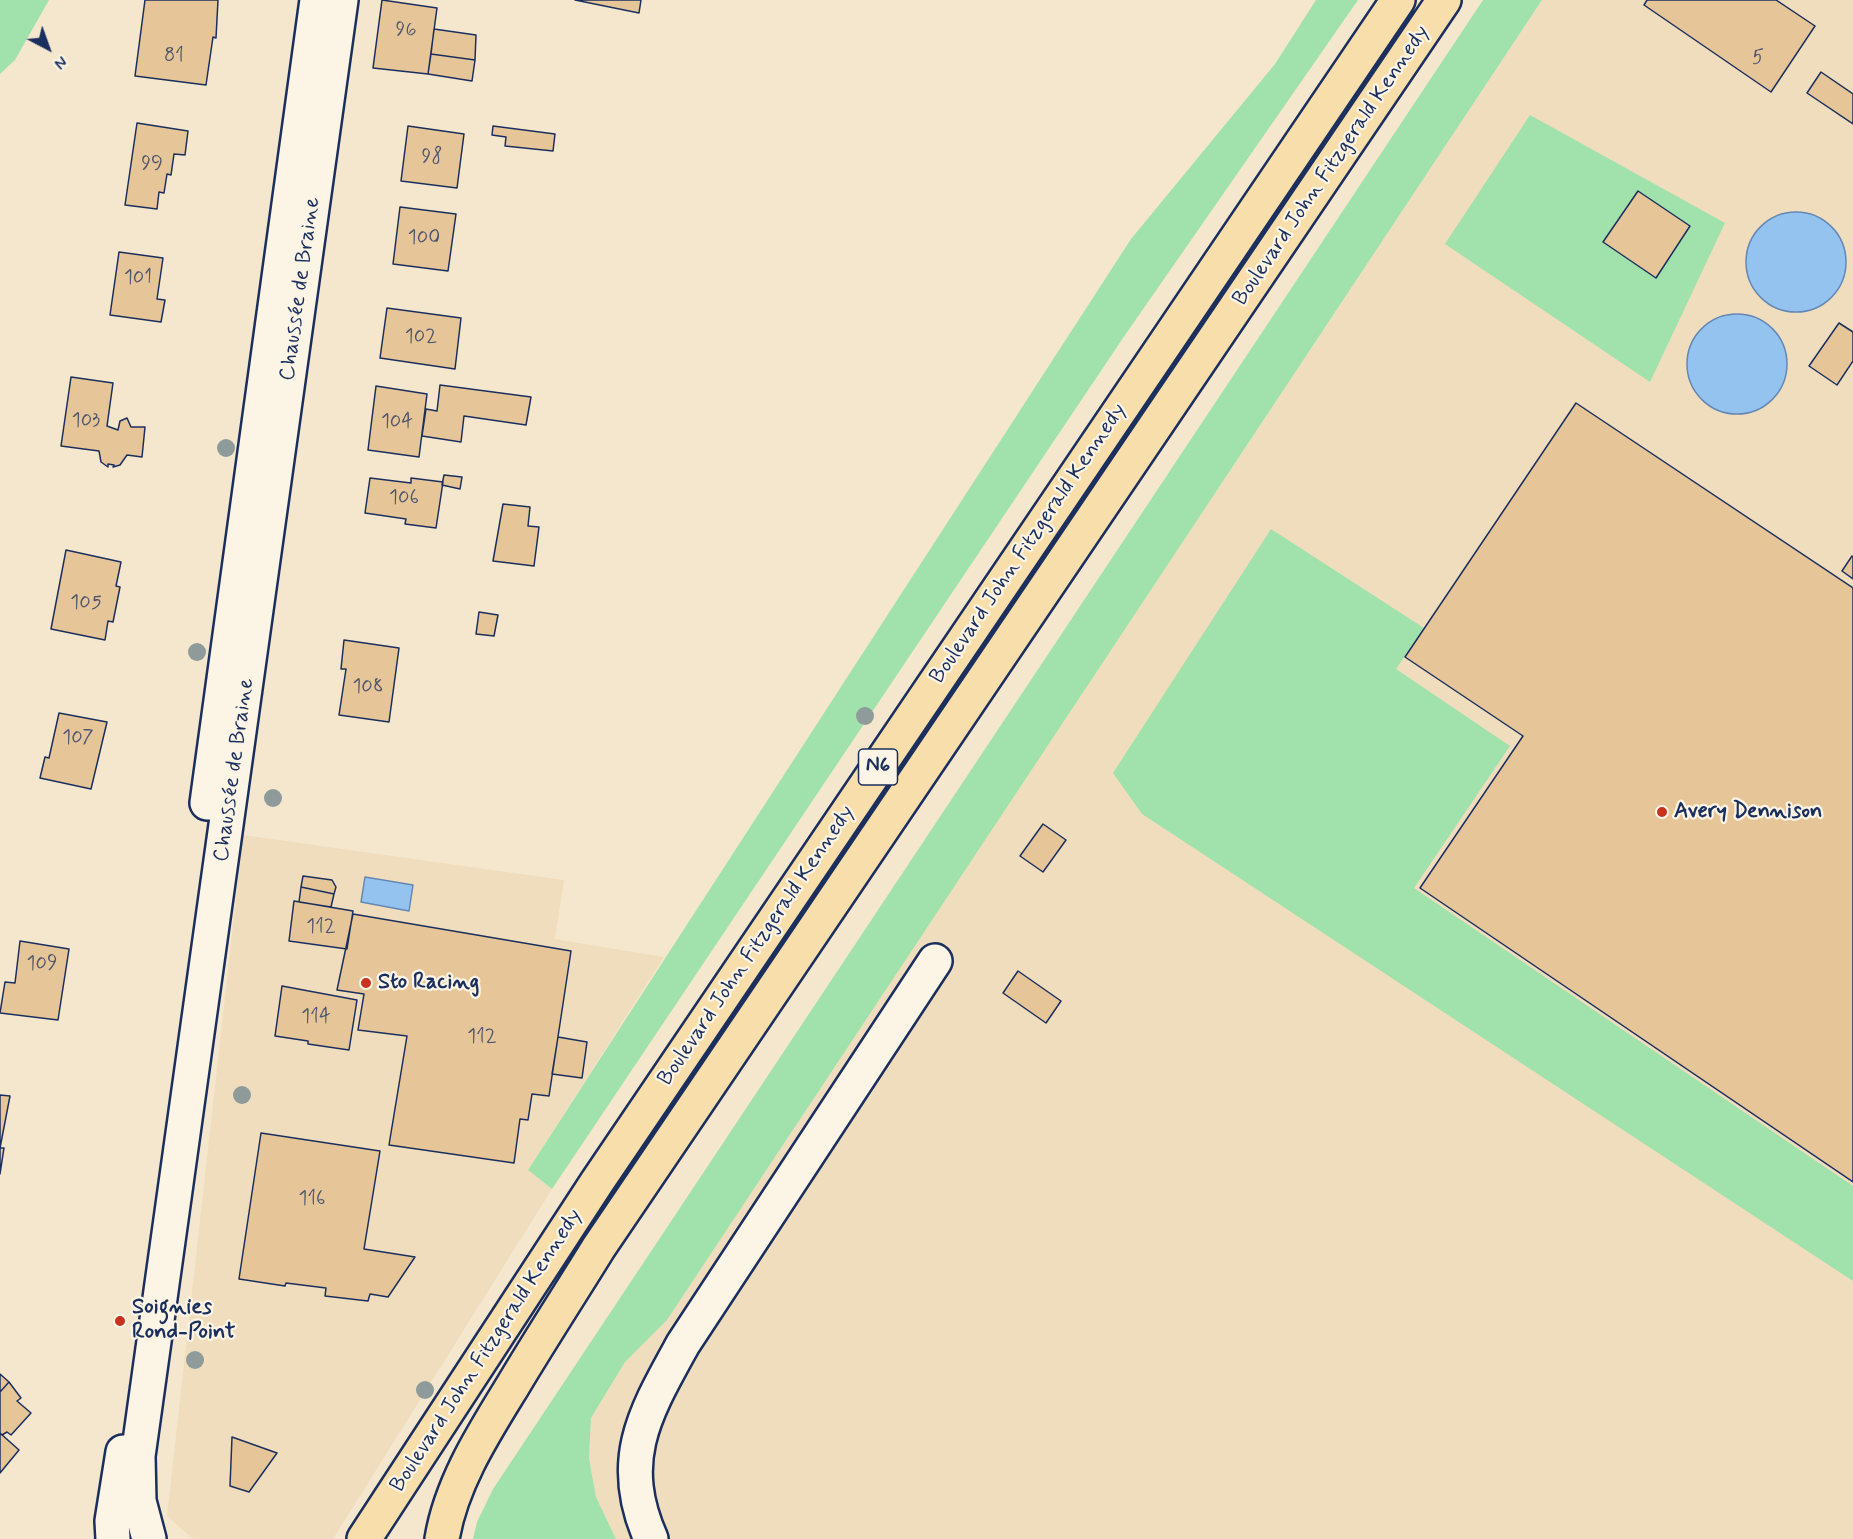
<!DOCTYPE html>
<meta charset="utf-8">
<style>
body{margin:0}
#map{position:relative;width:1853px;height:1539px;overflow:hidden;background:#f5e7ce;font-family:Mynerve,sans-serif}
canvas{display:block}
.north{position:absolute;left:18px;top:18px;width:60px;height:60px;-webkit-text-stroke:4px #fcf5e5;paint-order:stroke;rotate:139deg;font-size:16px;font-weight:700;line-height:24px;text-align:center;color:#1b2f5e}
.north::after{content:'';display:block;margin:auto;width:21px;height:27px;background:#1b2f5e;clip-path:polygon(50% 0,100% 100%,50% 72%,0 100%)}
</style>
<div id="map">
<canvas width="1853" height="1539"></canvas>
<div class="north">N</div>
</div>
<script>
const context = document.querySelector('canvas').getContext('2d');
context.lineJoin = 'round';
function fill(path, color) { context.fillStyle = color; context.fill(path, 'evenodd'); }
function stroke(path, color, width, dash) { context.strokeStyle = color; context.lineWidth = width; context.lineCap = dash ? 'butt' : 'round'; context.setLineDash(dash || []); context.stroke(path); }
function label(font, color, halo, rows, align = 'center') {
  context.font = font + ' Mynerve,sans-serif'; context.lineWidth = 4.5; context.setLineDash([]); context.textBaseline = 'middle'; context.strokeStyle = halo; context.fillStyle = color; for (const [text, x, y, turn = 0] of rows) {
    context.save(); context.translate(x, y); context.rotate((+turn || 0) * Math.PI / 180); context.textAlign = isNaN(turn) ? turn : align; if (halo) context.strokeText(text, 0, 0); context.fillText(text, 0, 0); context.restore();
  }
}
fill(new Path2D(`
 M1542 0H1853V1539H616L596 1497 589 1458 591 1418 625 1362 667 1320Z
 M243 835 564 880 555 939 664 957 528 1170 552 1189 333 1539H193L167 1516Z`), '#f0ddbe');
fill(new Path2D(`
 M0 0H49L15 60 0 74Z
 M1316 0H1358L1123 338 552 1189 528 1170 1131 239 1275 64Z
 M1483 0H1542L667 1320 625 1362 591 1418 589 1458 596 1497 616 1539H473L477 1522 493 1489Z
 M1530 115 1725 223 1650 382 1445 244Z
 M1271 529 1424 628 1396 669 1510 746 1414 888 1853 1186V1281L1142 814 1113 773Z`), '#a1e2ac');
const water = new Path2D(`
 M1746 262a50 50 0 1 1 100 0a50 50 0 1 1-100 0Z
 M1687 364a50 50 0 1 1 100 0a50 50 0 1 1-100 0Z
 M365 877 413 885 409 911 361 902Z`);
fill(water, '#95c3ef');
stroke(water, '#6488b5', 1.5);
const building = new Path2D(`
 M145 0H218L216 38 213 37 206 85 135 76Z
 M382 0 437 8 428 74 373 68Z
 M575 0H641L639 13Z
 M1647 0H1776L1815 26 1771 92 1644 5Z
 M434 29 476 35 475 60 431 54Z
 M431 54 475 60 472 81 428 74Z
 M1821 72 1853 94V124L1807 93Z
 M137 123 188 131 185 155 174 154 171 175 167 174 164 193 159 192 157 209 125 205Z
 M408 126 464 134 457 188 401 181Z
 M493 126 555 134 553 151 505 146 506 137 492 135Z
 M1638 191 1690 226 1656 278 1603 242Z
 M400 207 456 214 448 271 393 264Z
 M119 252 163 258 157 299 165 300 161 322 110 315Z
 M387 308 461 318 455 369 380 358Z
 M1839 323 1853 332V361L1837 385 1809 366Z
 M71 377 113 383 107 426 118 430 120 421 127 418 131 427H145L142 457 127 455 120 465 113 467 114 465 108 464V467L101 462 99 451 61 446Z
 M440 385 531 397 526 425 464 416 461 442 422 436 426 409 437 411Z
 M376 386 427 394 419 457 368 450Z
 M1576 403 1853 588V1182L1420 888 1523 736 1405 657Z
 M444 475 462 477 460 489 442 485Z
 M370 478 411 483V478L443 482 436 528 405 524 406 519 365 513Z
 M503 504 530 507 528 526 539 527 534 566 493 561Z
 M66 550 121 562 116 586 120 587 113 622 108 621 105 640 51 629Z
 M1852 556 1853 557V579L1842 571Z
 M479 612 498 615 494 636 476 634Z
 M344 640 399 648 389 722 339 715 346 669H341Z
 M59 713 107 722 91 789 40 778 45 757 49 758Z
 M1043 824 1066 840 1043 872 1020 856Z
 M303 876 332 880 336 887 334 894 301 887Z
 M301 887 334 894 331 907 299 902Z
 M294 901 353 911 347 949 289 941Z
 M353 914 571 951 549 1096 532 1094 528 1120 520 1119 514 1163 389 1145 407 1036 358 1030 364 994 337 990Z
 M20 941 69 949 58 1020 0 1013 5 982 15 983Z
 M1018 971 1061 1001 1046 1023 1003 993Z
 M282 986 357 1000 349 1050 308 1044V1041L275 1036Z
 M558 1037 587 1042 582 1078 552 1074Z
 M0 1095 10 1096 0 1148H4L0 1174Z
 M261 1133 380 1151 364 1249 415 1257 388 1297 370 1294 368 1301 325 1296 326 1288 286 1283 285 1286 239 1279Z
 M0 1374 9 1382 0 1392Z
 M9 1382 21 1398 17 1401 31 1413 11 1435 7 1432 2 1435 0 1433V1392Z
 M0 1433 19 1450 0 1473Z
 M232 1437 277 1453 249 1492 230 1486Z`);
fill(building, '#e6c698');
stroke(building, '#1b2f5e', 1.5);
const minor = new Path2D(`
 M207 803 317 0
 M113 1539 112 1521 123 1452
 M149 1539 139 1501 138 1456 341 0
 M651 1539C616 1460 645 1413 683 1344L935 961`);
const major = new Path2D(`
 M364 1539 597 1182 1398 0
 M442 1539C451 1484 483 1434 512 1387 540 1340 570 1294 599 1247L1444 0`);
stroke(minor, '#1b2f5e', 38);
stroke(major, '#1b2f5e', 38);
stroke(minor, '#fcf5e5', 33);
stroke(major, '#f8deab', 33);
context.fillStyle = '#8f9b9b';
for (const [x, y] of [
 [226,448],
 [197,652],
 [865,716],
 [273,798],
 [242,1095],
 [195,1360],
 [425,1390]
]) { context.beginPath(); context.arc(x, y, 9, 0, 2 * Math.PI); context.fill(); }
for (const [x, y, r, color] of [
 [1662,812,6,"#c8321e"],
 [366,983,6,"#c8321e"],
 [120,1321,6,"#c8321e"]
]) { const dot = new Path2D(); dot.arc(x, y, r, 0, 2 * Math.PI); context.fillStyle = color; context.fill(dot); stroke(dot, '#fcf5e5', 2); }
label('20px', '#4e556c', null, [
 ["96",406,31],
 ["81",174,57],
 ["5",1758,59],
 ["98",432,158],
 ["99",152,165],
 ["100",424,239],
 ["101",138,279],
 ["102",421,338],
 ["103",86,422],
 ["104",397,423],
 ["106",404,499],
 ["105",86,604],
 ["108",368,688],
 ["107",78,739],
 ["112",321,928],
 ["109",42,965],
 ["114",316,1018],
 ["112",482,1038],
 ["116",312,1200]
]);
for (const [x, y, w] of [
 [878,767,39]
]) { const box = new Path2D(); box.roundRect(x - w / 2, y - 18, w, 36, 4.5); context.fillStyle = '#fcf5e5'; context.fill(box); stroke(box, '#1b2f5e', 1.5); }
label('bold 21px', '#1b2f5e', null, [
 ["N6",878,767]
]);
label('22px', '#1b2f5e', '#fcf5e5', [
 ["Boulevard John Fitzgerald Kennedy",1332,166,-56],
 ["Chaussée de Braine",301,289,-82],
 ["Boulevard John Fitzgerald Kennedy",1029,544,-56],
 ["Chaussée de Braine",235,770,-82],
 ["Boulevard John Fitzgerald Kennedy",757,946,-56],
 ["Boulevard John Fitzgerald Kennedy",487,1351,-57]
]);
label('bold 22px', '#1b2f5e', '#fcf5e5', [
 ["Avery Dennison",1674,812],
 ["Sto Racing",378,983],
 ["Soignies",132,1308],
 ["Rond-Point",132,1333]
], 'left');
</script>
